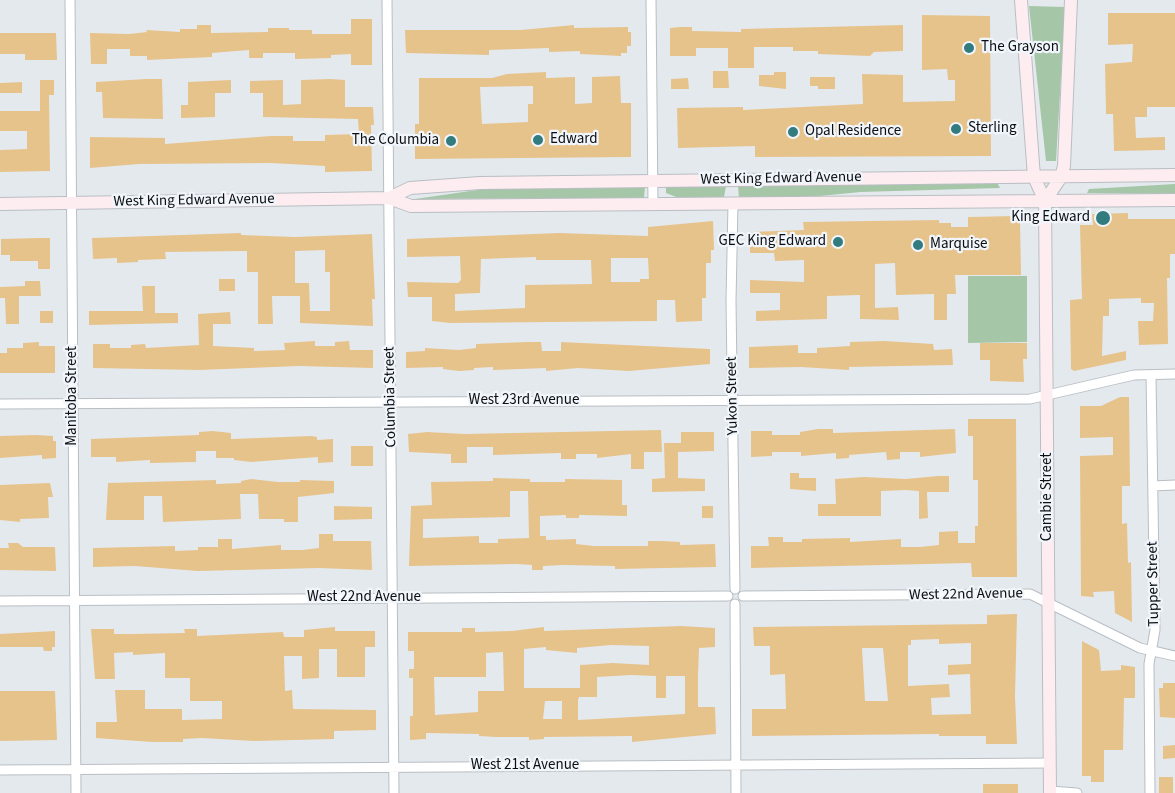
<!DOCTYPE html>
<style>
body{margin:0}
canvas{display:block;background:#e4e9ee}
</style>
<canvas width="1175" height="793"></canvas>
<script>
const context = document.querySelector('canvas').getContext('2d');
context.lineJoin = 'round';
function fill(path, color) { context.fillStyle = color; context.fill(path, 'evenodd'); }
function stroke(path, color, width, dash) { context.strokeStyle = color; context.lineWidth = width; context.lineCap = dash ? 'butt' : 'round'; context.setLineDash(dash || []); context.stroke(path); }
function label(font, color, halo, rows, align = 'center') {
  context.font = font + ' "Source Sans 3",sans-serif'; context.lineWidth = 4.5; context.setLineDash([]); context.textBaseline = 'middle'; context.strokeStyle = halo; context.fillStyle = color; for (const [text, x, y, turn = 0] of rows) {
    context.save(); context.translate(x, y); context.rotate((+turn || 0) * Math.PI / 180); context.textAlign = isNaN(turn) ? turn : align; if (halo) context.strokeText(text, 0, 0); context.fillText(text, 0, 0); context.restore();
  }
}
fill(new Path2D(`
 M1029 6 1065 7 1056 161H1046Z
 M928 182 998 184 1000 188 861 192 809 197 739 198 738 186Z
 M1175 184V194L1087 193 1089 189Z
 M726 186 724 197 679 198 666 193V187Z
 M645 187 644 198 415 199 484 189Z
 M968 276H1027V342L968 343Z`), '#a6c7a7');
fill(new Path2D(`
 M1108 13H1175V107H1147V117H1135L1136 138 1165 137V150L1114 151 1113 114H1106L1105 64 1132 62 1133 44 1108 45Z
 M922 15 990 16 991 156 755 157V146L678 148 677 108 743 107V110L863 104 862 74 903 75V102L955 101V80H948L947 69 922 70Z
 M351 19H372V65H351V54L331 55V58L295 59V53H263V58H249V50L212 53V57L147 60V56H130V49H107V64H91L90 33 129 34 147 32 146 30 180 32V29H197V25H211V33L268 32V28H289V30H312V34H351Z
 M574 25V28L628 27V32H631V46H627V53H621V56L580 54V51L549 52V48L489 50V55L406 53 405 30H521Z
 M903 25V51L874 52 870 56 818 54V51H793V47H754V68H728V48H696V56H670V28L680 27H692V31L741 32V29Z
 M0 33H56L57 60H25V54H0Z
 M713 71H728L729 88H713Z
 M546 72V78L575 77V104L592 103V77L620 76 621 103H631V157L415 159V124H419V78H492L507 74ZM533 86V104H528V122L482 124 480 87Z
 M774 72H786V89L759 86V75H774Z
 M810 77H835V89H818V86H810Z
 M688 78 689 89H671V79Z
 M146 79H162L163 119 103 118 102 92H96V82Z
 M40 80H54V95H49L50 171 0 172V150L27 149V131H0V111H40Z
 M231 80V93H215V117L181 118V105H188V82Z
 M283 80V105L301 104V80L330 79 345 80V107H373L374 125H371L372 171 325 172V166L271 163 139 164 90 168V137L165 138V144L271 136H293V141H325V135L359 134 358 119 263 117V93H250V81Z
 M22 82V93H0V83Z
 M1128 213V219H1175V254H1170V278H1167L1168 344 1139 345 1138 321H1153L1154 303H1141V298L1109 299V316H1103L1102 356 1126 351V360L1074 371 1071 369 1070 300 1082 299 1080 225H1093L1092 214Z
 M1017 216V220H1020L1021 275H955L956 294H947V320H934V294L896 295 895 263 875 264V308L898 307 899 320 860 319V295L827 296V319L756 321V311L780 310V293H750V280L804 282V260L775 261 774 253H750V232L804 230 803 222 939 220V223H951V227H968V217Z
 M713 221 714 250H711V263H706V298H702V321L676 322 675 300H657V321L450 323 432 321V297H408L407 282 458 283 461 280 460 256 407 257V239L559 233 648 236V227ZM536 257V260H591L592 284 525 285V308L455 311V294L480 293 481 259ZM611 258H648L649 279H640V282H611Z
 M241 233V235L295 237 372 234 375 299H372L373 326 300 323V296H272L273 324H258V272H247V251L165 252 166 259 138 260V262L117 263V258L93 259 92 238ZM325 250V272H330V311H310L309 283H295V251Z
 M40 238H50V269H38V261H10V255H1V239Z
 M219 279H235V291H219Z
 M25 281H40L41 296H19V324H6L5 298H0V287L25 286Z
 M142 286H155V313H178V323L89 325V311H143Z
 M40 311H53V323H40Z
 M230 312 231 324H213V346L254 348V351L285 350 284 343 315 341V346H335V342L349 341 350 350H373V368L299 366 199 370 93 368V344H110V348H131V345L145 344 146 348 199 345 198 314Z
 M884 341 933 344 934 350 952 349 953 365 849 367V370L801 367 749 368V347L798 345V353H817V348L850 346V342Z
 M39 342V346H55V373H0V353H7V348H23V343Z
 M528 342H541L542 351H561V342L710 349V364L629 371 578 368 546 371V368L493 370V367L474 368V370L459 371 443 369V367L406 368V352L425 351V348L459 350 476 348V344Z
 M980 343H1027V359H1023L1024 382 990 381V360H980Z
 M1120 397H1129L1130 486H1122V524L1127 523 1128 563 1131 562 1132 622 1115 613 1114 591 1093 592 1094 597 1081 596 1080 456 1113 455V437L1080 438V406H1101Z
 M968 419H1016L1017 577H972L971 563 751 568V546H769L768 537H783V542H802V539L850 538V542L901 539V547H920L939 545V532L958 531V543H975V526H978V480H973V436H968Z
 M818 429H833V433L955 429 956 453 920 457V452H900V459L887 460 886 452 849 455V458L836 459V453L801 456V452H772V456L751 457V431H772V435H800V432Z
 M661 430 662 452H644V469H631V454L597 458V454H576V459H561V453L493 455V447H467V463H451V454L409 452 408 434 427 432 465 434Z
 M213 431 231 433V439L311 436 317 437V440L333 439V462L318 463V457L251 462 234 460V458H216V451H196V462L150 463V460L116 462V457H91V439L199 435V432Z
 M681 432H714V451L678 452V478L705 479V491L652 492V479L665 478 664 443H681Z
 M36 435 53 436V441H56V458L42 459V455L0 458V436Z
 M351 446H373V466H351Z
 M790 473H799V478H816V491L790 489Z
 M938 476H949V492H927L928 518 919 519V491L906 490 881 491V516H818V504H836L835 479 864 477 906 479Z
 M493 478 530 479V482H565V479L622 480V505H627V516L579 515V518H566V515L540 516V536H546V540L576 539V544L594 546H648V541H662L680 542V545L715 544 716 567 615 569V566L563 565 543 566V570H532V565L517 564 409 566 411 506 432 505 431 482 493 481ZM510 491H528L529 538 498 539V543H479V536L423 538V519L510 517Z
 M251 479 278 482H300V480L334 481V493L298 497V522H284V519H259L258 494H240L241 519 163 522 162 496H144V520H106L108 483 216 480V484L241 483V481Z
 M50 483 53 497H48L49 518 20 519V522L0 520V485Z
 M334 506 372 507V519L334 520Z
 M702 506H713V518H702Z
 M319 534H333V541H371L372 570 319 568 198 571 135 566 93 567V548L175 546V551L198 550V547H218V539H232V549L281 545V550H302L319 548Z
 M8 543H18L23 547H55L56 571 0 570V548H9Z
 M1017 614 1015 696 1017 744H986V736H939V734L752 736V709H786L785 674 770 675V646H754L753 627 987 624V615ZM939 639V644L971 643V664L948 665V675L970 674 971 714 932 715 931 698 950 697 949 684 908 686V645H911V640ZM862 648H883L888 701H865Z
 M681 626 715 628V647L699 648 698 676V707H715L716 734 632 742V736L544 737V739L529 740V737H496L479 736V734L426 733V739L410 740V716H413V678H409V669H414V651H408V632H462V628H475V632L512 631 544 627V631ZM611 645 649 646V665L613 663 580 665V688H524V649L546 647V650L577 653V648ZM503 652 504 691H478V712L435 715 434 677H486V653ZM631 675 656 676V698H666V676H685V714L578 720V700L579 697H597V677ZM545 701H562V719H543Z
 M335 627V631H375V647H365V677H337V649H319V678L302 679V656H284L285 691 292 690 293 709 376 710V730L334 731V739L254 741 202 738 183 739V742H152L96 738V722H117L115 690H145V709H182V720L222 719V701H190V678H165V653L133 655V652L114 653 115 679H95L91 629H114V634H130L185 633 184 629H197V636L283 632 284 637H304V630Z
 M55 631V647H52V651H44L43 647H0V634Z
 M1082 641 1099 650 1101 671 1121 670V665L1135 667V698H1124L1123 750H1104V782H1091V776H1082Z
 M1163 683H1175V718L1160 717 1159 688H1163Z
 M0 691H55L57 740 0 741Z
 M1175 745V758L1163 759V746Z
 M1159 777H1173V793H1159Z
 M983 784H1018V793H983Z`), '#e7c38c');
const street = new Path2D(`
 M70 0 76 793
 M387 0 394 793
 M651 0 653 204
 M733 203 731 301 735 589
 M0 404 1030 399 1134 375 1175 374
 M1153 486 1175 485
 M743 596 1030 594 1140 648 1175 656
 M0 601 728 596
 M735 604 736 793
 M0 770 1050 763
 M1050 791 1077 793
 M1150 793 1149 664 1155 630 1151 375`);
const secondary = new Path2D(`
 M1021 0 1034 177 1045 201 1050 793
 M389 198 410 188 480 183 1175 175
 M1045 201 1061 177 1064 166 1071 0
 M0 204 389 198 411 206 1175 200`);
stroke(street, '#b9bec3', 11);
stroke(secondary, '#b9bec3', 14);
stroke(street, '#fff', 9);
stroke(secondary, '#fdedf1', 12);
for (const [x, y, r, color] of [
 [969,48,6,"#327b7f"],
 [956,129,6,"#327b7f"],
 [793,132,6,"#327b7f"],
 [538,140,6,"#327b7f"],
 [451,141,6,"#327b7f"],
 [1103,218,8,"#327b7f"],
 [838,242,6,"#327b7f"],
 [918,245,6,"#327b7f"]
]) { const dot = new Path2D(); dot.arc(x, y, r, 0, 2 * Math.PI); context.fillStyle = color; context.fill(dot); stroke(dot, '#f1f6fc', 2); }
label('15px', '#0c0e10', '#f1f6fc', [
 ["The Grayson",981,48],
 ["Sterling",968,129],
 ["Opal Residence",805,132],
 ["Edward",550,140],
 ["The Columbia",439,141,"right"],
 ["King Edward",1090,218,"right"],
 ["GEC King Edward",826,242,"right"],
 ["Marquise",930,245]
], 'left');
label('15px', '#0c0e10', '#f1f6fc', [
 ["West King Edward Avenue",781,179,-1],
 ["West King Edward Avenue",194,201,-1],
 ["Manitoba Street",73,396,-90],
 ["Yukon Street",733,396,-91],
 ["Columbia Street",391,397,-91],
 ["West 23rd Avenue",524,401],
 ["Cambie Street",1048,497,-90],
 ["Tupper Street",1154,584,-91],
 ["West 22nd Avenue",966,595,-1],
 ["West 22nd Avenue",364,598],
 ["West 21st Avenue",525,766]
]);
</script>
